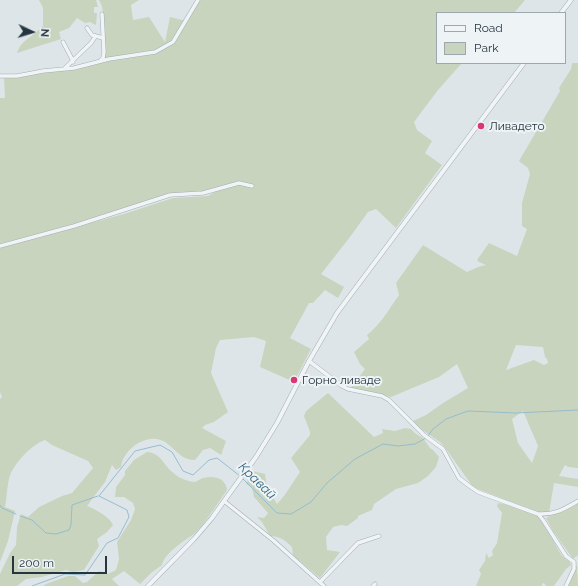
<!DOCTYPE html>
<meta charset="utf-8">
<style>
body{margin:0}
#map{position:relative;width:578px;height:586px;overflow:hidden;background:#dee5e9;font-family:Raleway,sans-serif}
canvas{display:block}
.legend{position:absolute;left:436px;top:12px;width:130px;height:52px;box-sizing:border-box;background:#eef3f6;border:1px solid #9ea7ae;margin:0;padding:5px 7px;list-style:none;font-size:12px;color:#263641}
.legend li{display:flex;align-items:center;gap:8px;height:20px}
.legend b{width:20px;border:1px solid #9ea7ae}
.north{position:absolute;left:12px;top:12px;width:40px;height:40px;-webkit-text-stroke:3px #eef3f6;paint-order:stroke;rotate:94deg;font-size:11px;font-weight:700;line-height:16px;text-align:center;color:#263641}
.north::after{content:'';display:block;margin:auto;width:14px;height:18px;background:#263641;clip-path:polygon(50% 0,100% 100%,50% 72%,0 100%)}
.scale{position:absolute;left:12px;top:556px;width:95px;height:18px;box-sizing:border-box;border:2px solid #263641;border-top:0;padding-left:5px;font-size:12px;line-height:14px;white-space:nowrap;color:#263641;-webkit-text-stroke:3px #eef3f6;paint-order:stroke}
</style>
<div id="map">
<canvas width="578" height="586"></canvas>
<ul class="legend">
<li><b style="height:5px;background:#f1f4f7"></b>Road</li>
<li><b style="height:11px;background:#c9d4be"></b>Park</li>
</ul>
<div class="north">N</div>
<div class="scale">200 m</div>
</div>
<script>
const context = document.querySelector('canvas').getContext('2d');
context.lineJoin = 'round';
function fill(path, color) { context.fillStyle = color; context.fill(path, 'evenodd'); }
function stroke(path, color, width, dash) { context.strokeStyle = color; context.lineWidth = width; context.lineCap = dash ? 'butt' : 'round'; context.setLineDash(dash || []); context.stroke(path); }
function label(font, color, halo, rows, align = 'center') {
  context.font = font + ' Raleway,sans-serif'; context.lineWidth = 4; context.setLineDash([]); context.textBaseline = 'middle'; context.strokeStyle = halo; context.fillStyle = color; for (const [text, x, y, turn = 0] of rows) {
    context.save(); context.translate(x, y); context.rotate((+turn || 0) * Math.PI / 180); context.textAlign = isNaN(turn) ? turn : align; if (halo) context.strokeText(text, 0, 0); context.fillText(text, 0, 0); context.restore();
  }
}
fill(new Path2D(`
 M39 0H96L98 7H94V13H97L96 25 90 22 85 23 77 18 69 28 59 32 61 39 17 53C20 45 23 42 30 37 34 34 38 30 43 26V8Z
 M99 0H139L131 5 133 20 149 17 165 42 170 17 182 20 187 19 197 0H525L514 13H437V63H462L438 90 414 122 417 130 432 141 425 153 442 165 396 228 376 209 368 212 350 237 321 274 344 287 338 298 325 290 313 303H309L290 338 311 349 294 382 260 367 266 341 254 337 220 340 216 348 211 373 228 412 214 422 205 425 202 428 226 441 221 455 210 448 203 450 195 460C174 460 172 436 150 439 144 440 139 442 134 446 127 452 122 458 121 467L116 470 112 465 105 482 87 506C95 509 110 517 113 525L107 532 97 539 99 546 84 570 73 572 66 570 42 577 26 579 17 586H0V574L10 553 16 545 17 527 21 514 28 517 39 507 62 496 72 493 93 468 88 461 52 445 45 440C32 444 15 463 10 475 7 485 7 497 5 507L15 511 8 541 0 562V399L2 397 0 392V247L124 214 173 198 208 196 217 191 203 195 171 196 125 211 0 244V98H5L4 77 68 69 137 54 102 59 103 14 102 6Z
 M572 63H578V468L568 467 565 465 559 476 578 479V487L554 483 549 513H539L473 487 446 449 440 442 418 427 413 421 426 415 443 403 468 388 457 364 439 377 391 397 351 388 365 369 360 364 354 352 369 339 367 335C381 324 389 309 399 295L396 283 423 245 467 272 478 267 486 265 479 262 477 260 489 243 517 256 527 229 522 226V203L530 174 528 168 519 161 560 91 559 88 571 69ZM516 345 543 347 545 357 547 359 548 363 544 365 534 360 506 370ZM523 411 538 446 532 463 518 443 512 419Z
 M328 393 374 437 383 433 382 429 395 431 405 428 411 429 416 434 423 438 430 448 433 450 439 457 436 467 428 476 418 483 396 489 374 504 372 510 358 516V518L347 526 341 525 333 527 326 537 327 550 340 552 320 578 293 555 292 547C286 541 280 536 270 536L262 522 257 517 264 518 268 513 254 497 252 487 246 484 252 471 265 474 267 488 277 504 284 496 300 472 291 458 310 435V432L304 416 306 411Z
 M147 452C160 453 163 463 170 470 174 474 181 479 186 480 188 481 192 482 195 482 198 481 200 479 203 478 214 475 226 478 227 490 217 504 207 521 195 533 186 540 164 553 162 565L151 573 140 584 124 571 112 579 119 586H43L46 584 68 576H75L83 583 87 582 99 571 108 574 116 570 119 559 117 542 131 520 135 509 133 503 124 497H115L116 487 125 475V471L134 460Z
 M498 503 504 504 537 515 540 520 544 523 559 551 562 556 570 562 571 565 566 569 554 586H546L544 583 542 584V586H476L481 574 479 570 485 561 486 553 489 558 493 555 492 551 497 543 502 513 497 506Z
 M578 503V555L573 559 553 531 546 518Z
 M577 565 578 586H567Z`), '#c9d4be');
stroke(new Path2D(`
 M428 436 433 429 446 419 468 411 516 413 578 410
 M242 478 277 513 291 514 311 502 327 483 355 459 383 444 398 446 415 444 426 438
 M0 505 2 508 16 514
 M20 516 32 520 46 533 56 534 69 530 71 525 72 505 98 496
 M32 586 65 574 85 575 107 543 118 538 129 517 127 510 99 496 135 451 160 445 172 452 183 471 193 475 209 460 217 458 240 476`), '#95bdcd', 1);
const minor = new Path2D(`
 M87 28 92 35 103 38
 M63 42 72 59 73 62
 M100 61 103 58 104 52 102 14
 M65 68 91 43 95 37
 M0 76H17L43 71 74 68 109 59 155 52 173 42 198 0
 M0 246 74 226 170 195 203 193 239 183 252 186
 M309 361 342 386 348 389 382 396 389 400 424 435 443 449 459 478 468 485 478 492 538 514C555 515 564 509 578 501
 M224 501 274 541 324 586
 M538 514 543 520 566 556 574 562V569L566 586
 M320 582 358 543 379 536
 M373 586 375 584`);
const tertiary = new Path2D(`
 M561 13 571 0
 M148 586 194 539 212 518 224 501 256 457 277 423 309 361 337 313 524 63`);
stroke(minor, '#a3adb3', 4.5);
stroke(tertiary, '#a3adb3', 5);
stroke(minor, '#f1f4f7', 3.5);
stroke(tertiary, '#f1f4f7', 4);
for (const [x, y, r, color] of [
 [481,126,4,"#db3674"],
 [294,380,4,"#db3674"]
]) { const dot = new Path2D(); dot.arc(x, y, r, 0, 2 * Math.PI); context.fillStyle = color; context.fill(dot); stroke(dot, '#eef3f6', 1.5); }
label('12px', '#263641', '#eef3f6', [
 ["Ливадето",489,126],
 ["Горно ливаде",302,380]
], 'left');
label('italic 13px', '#2c6079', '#eef3f6', [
 ["Кравай",257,481,44]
]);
</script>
